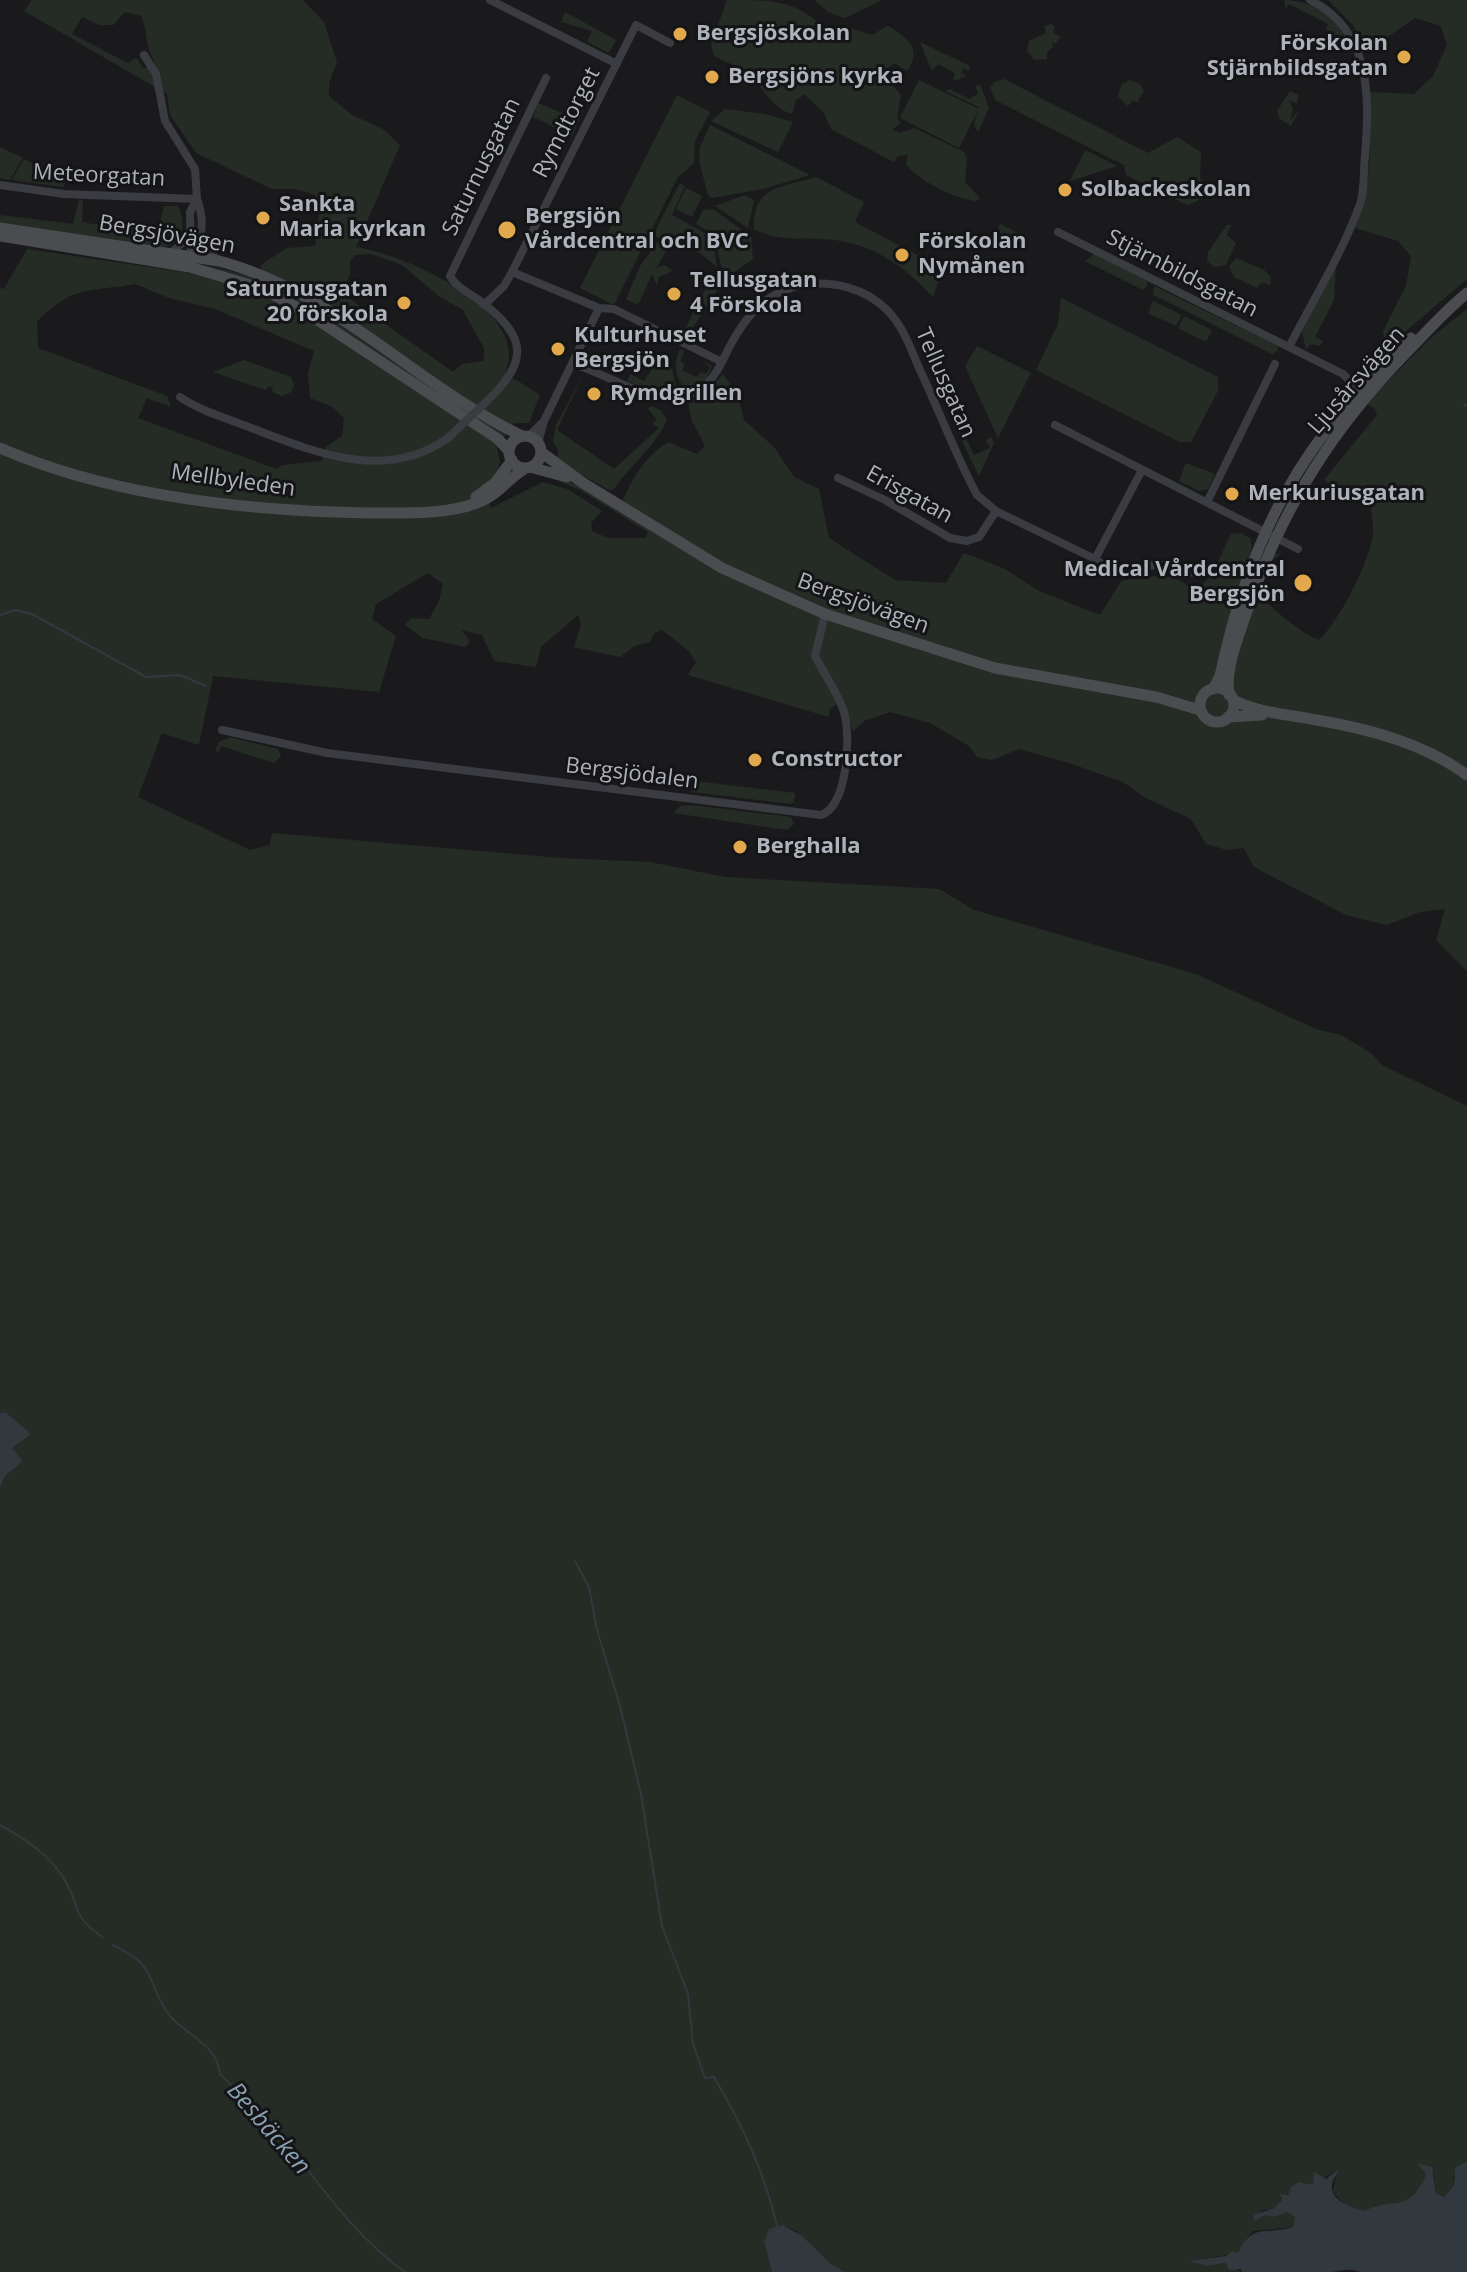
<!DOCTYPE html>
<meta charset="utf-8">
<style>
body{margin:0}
canvas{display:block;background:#1a1a1c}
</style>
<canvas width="1467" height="2272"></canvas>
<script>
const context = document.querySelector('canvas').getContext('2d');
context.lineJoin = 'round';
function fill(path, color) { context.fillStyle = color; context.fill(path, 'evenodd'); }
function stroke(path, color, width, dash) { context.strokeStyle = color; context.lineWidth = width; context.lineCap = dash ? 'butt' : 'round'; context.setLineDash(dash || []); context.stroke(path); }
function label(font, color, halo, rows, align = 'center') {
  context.font = font + ' "Open Sans",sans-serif'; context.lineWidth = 6; context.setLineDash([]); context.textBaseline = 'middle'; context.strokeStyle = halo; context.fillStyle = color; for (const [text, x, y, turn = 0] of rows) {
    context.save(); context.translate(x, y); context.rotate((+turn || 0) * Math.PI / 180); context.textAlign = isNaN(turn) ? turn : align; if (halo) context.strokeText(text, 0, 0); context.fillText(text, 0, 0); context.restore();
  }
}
fill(new Path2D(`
 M32 0H303L324 22 337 62 329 83V96L352 115 383 129 400 145 356 247C404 254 534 311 505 373L540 395 529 423H514L497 448 500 463 496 475 511 467 515 470 486 497 491 508 543 482 567 489 602 511 591 523 592 531 608 538H645L648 532 580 490 549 477C575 480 596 497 622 502 634 476 644 458 668 442L697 454 705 446 691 419 688 402 704 395 723 374 738 396 744 420 774 447 794 477 819 489 829 538 895 580 946 583 964 553 1005 569 1039 591 1100 615 1122 580C1149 579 1171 567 1192 590L1200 589 1214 570 1231 534 1241 533 1250 538 1252 546 1244 584 1255 593 1274 554H1281L1272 560 1257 595C1276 610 1298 632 1319 640 1340 620 1369 563 1373 534 1374 526 1372 516 1371 508L1324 480 1377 415 1375 409 1366 403 1432 337 1467 309V971L1436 940 1445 909 1420 912 1387 925 1346 915 1254 867 1244 848 1227 850 1206 844 1191 819 1144 797 1123 782 1069 763 1019 749 992 760 977 757 969 746 930 723 890 712 864 721 853 731 843 699 829 710V717L688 675 696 662 689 651 662 630 654 633 650 642 635 646 620 657 574 647 581 625 578 615 541 647 536 667 494 661 482 635 461 630 470 641 466 647 423 638 405 625 411 618 429 619 439 601 443 584 428 573 376 604 372 619 396 636 379 692 213 676 199 745 162 733 138 797 250 850 270 845 272 833 560 858 650 862 725 877 939 889 974 910 1196 974 1316 1029 1341 1035 1371 1053 1382 1065 1467 1106V2161L1453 2177 1455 2186 1444 2198 1436 2193 1434 2174 1423 2166 1426 2174 1417 2194 1404 2204 1375 2206 1365 2212C1350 2208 1341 2204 1333 2191L1338 2169 1313 2185 1292 2189 1274 2208 1260 2211 1265 2215 1287 2212 1296 2217 1293 2227 1253 2231 1238 2253 1190 2261 1207 2266 1226 2263 1242 2272H845L831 2264 796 2231 783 2225 764 2243 772 2272H0V1488L5 1476 23 1461 12 1448 30 1434 5 1412 0 1413V288L4 289 27 249 190 273 254 292 258 284 200 263 259 279 262 264 287 248 315 246 320 206 315 195 295 189H272L196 153 170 115 167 94 24 11ZM125 12 141 16C149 34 144 46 155 62L144 69 136 58 128 63 72 34 82 17 99 25H113ZM371 254 402 265 440 297 463 310 484 348V361L462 364 453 372 343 294 350 274V261L355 255ZM135 284 169 298 215 309 314 351 308 373 310 398 333 407 344 418 342 436 326 447 322 461 283 465 276 469 138 418 147 398 171 407 167 396 38 348 37 322C72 285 89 292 135 284Z
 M727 0C779 0 794 0 830 32L853 29 872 35 888 26C907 37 923 49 907 71L894 63 881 73 901 95 897 118 901 123 892 130 901 133 914 128 964 152 967 158 965 182 980 198 977 201C954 199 922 182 906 165L908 155 898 156 894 162 831 129 824 113 804 94 796 100 792 114C768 107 764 84 744 71 735 65 724 61 714 56L711 44Z
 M815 0H882L845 18 828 12Z
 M1284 0C1309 0 1334 14 1344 36L1338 37 1326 29 1328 24 1289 4 1286 9Z
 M1328 0H1467V279L1393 342 1384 337 1383 331 1406 286 1411 256 1398 241 1355 228C1373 184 1370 139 1370 92L1414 94 1433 76 1447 45 1441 26 1415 18 1386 38 1364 44 1353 25Z
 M565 12 616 40 609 53 587 42 592 31 561 22Z
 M1051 24 1055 27 1053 33 1061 37 1055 44 1051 41 1053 47 1047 52V59L1034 60 1027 51 1029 41 1046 33 1044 26Z
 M920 42 970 66 969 71 963 68 961 73 967 76 953 81 955 73 938 64 932 71Z
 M1004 79 1148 153 1177 137 1201 152 1200 178 1205 187 1198 201 1187 205 1126 175 1124 165 995 100 990 88 994 82Z
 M919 80 979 109 959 148 900 118Z
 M1130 80 1140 84 1144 91 1138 100 1140 102 1132 101 1128 106 1118 96 1122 84Z
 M980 84 989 108 978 132 974 125 979 107 945 91 950 89 969 99 978 94 975 86Z
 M1290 91 1299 95 1297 103 1289 101 1293 109 1290 121 1299 110 1291 126 1279 118 1277 111Z
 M591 94 572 136 533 117 538 103 577 119Z
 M677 95 710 112 695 141 694 163 678 177 614 305 580 288Z
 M725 109 765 114 793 122 778 152 711 121Z
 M710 125 810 175 763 189 712 198 708 195 699 161 700 147Z
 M0 147 23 158 10 180 0 178Z
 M1085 150 1117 166 1070 181Z
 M24 159 66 180 63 187 12 180Z
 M816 177 864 202 855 222 923 258H936L941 274 933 297C903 264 867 240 821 239 796 238 777 241 754 229 753 185 781 188 816 177Z
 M680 183 685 186 672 215 712 237 717 267 725 278 690 332 685 329 717 267 700 253 673 239 656 268 665 265 673 271 659 277 657 286 652 274 638 305 626 299 640 266 660 239 653 235Z
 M686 188 702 196 692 217 676 209Z
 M745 195 754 200 748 228 715 206Z
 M79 199 83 201 82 222 93 224 159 228 164 206H178C186 222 184 244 163 247L0 223V215L73 224Z
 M713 209 751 237 753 259 729 276 721 266 714 234 696 224 703 210Z
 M1000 224 1028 238 1023 249 995 236Z
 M1227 225H1231L1227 235 1236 243 1226 265 1214 267 1207 261 1208 252Z
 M1094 254 1147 281V286L1143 290 1085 261Z
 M1236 258 1264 270 1271 277 1270 285 1262 282 1257 288 1234 277 1229 267Z
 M1336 264 1334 300 1315 337 1323 341 1320 346 1311 344 1306 349 1302 332Z
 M1154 286 1278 346 1277 351 1272 354 1153 295Z
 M1061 298 1218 377V391L1191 442H1180L1036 370 1058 324Z
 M1153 301 1182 315 1176 326 1148 313Z
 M1184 316 1212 330 1206 342 1178 328Z
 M977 346 1031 373 998 438 965 366Z
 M680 349 684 351 680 361 685 364 682 370 697 377 701 372 706 374 710 367 702 359 712 366 706 380 689 391C675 382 673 363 680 349Z
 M244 360 291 377 294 385 291 392 282 396 272 392 273 388 269 386 265 390 213 372Z
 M655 364 672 368 676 388 671 394 654 392 627 381 630 374 644 381Z
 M583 375 557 430 614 469 659 428 652 424 657 420 648 409 651 406 660 410 667 419C659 442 629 467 614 489L609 490 557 461 558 449 553 442 556 425Z
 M958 422 974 455 990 448 986 440 991 437 994 443 979 476 954 424Z
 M1186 463 1215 474 1208 489 1199 491 1179 481Z
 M230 737 278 749 281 756 274 763 221 746 218 752 215 751 219 742Z
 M694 781 795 793 794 802 791 804 692 792 690 783Z
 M691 805 791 817 794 824 787 830 673 813 680 806Z`), '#242c25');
fill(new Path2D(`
 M5 1412 31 1434 12 1448 23 1461 5 1476 0 1488V1413Z
 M1467 2161V2272H1360C1348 2267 1340 2272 1328 2272 1299 2272 1272 2272 1242 2272L1241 2269 1229 2270 1226 2263 1207 2266 1189 2261 1226 2256 1232 2251 1238 2253C1254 2222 1262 2236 1293 2227L1295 2217 1287 2212 1273 2217 1265 2215 1254 2221V2215L1274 2208 1282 2200 1280 2194 1288 2195 1291 2187 1299 2182 1313 2185 1314 2172 1326 2179 1338 2169C1338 2173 1335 2177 1333 2181 1326 2199 1351 2208 1365 2211 1393 2196 1410 2215 1426 2174L1417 2163 1432 2167 1436 2193 1444 2197 1454 2186 1455 2168Z
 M783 2225 802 2236 831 2264 845 2272H772L764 2242 769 2229Z`), '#31393f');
stroke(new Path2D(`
 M1464 405H1467
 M0 615 15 610 32 614 146 677 180 675 206 686
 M575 1561 589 1587 597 1630 620 1706 641 1794 662 1926 688 1994 693 2044 705 2078 714 2077C741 2122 765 2174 777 2226
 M0 1825C26 1839 51 1856 66 1882 82 1912 71 1914 103 1938
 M113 1945C122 1950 133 1955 140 1962 155 1977 156 2003 174 2020 191 2037 218 2047 220 2074 250 2102 279 2133 304 2165 333 2203 365 2244 405 2272`), '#31393f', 2);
stroke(new Path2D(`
 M490 0 617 64
 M144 55 156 74 165 121 195 169 197 199 190 212 191 259
 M0 185 64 194 197 199
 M1058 232 1343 374 1363 395
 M200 239 217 260
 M171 253 189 237
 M193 255C203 238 204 218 197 199
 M512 272 599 308 614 309 722 362C686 434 625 379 573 364
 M484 305 504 286 512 272 636 25 670 43
 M1289 347C1312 302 1343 252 1360 204 1365 190 1363 171 1365 156 1370 96 1371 30 1310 0
 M722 362C739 325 760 293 802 285 832 280 865 288 887 310 903 326 910 347 919 368 939 410 955 454 977 495L996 511 1095 559
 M180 397C202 412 230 419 254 429 317 453 386 482 448 438
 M487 401C530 360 527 336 479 300 469 293 456 287 450 276L546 78
 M1055 425 1298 549
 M529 436 544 421
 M538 443 544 421 599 308
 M1142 470 1095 559 1115 574 1158 564 1193 573
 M838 478 885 500 950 538 967 541 979 537 996 511
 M1207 502 1275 364
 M222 730 327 753 821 815C848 806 851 736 844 712 838 693 824 674 815 656L825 614`), '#3b3c41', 8);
stroke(new Path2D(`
 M0 228 219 261C334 291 417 386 522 436
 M0 236 190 267 263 289 307 313 498 439 509 451
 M509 452a16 16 0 1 1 32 0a16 16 0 1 1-32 0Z
 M0 448C110 496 250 511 369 513 405 513 444 515 477 503 498 496 508 478 526 468
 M541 452 583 483 722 568 825 614 995 668 1156 697 1200 710
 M530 467 567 477
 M476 497 495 483 512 460
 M1200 705a17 17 0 1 1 34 0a17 17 0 1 1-34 0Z
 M1213 689 1220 676C1250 533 1305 436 1411 338
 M1229 695C1225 669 1237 641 1245 617 1279 512 1333 427 1410 349 1429 329 1446 310 1467 293
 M1233 700C1256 712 1285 714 1311 719 1365 728 1422 742 1467 775
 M1228 717 1262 715`), '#4a4c50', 11);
stroke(new Path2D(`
 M448 438 487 401`), '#3b3c41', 8);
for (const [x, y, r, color] of [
 [680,34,8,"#e2a94c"],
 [1404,57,8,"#e2a94c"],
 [712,77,8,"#e2a94c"],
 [1065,190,8,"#e2a94c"],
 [263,218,8,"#e2a94c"],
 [507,230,10,"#e2a94c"],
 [902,255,8,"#e2a94c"],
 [674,294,8,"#e2a94c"],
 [404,303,8,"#e2a94c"],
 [558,349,8,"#e2a94c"],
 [594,394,8,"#e2a94c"],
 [1232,494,8,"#e2a94c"],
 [1303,583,10,"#e2a94c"],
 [755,760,8,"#e2a94c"],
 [740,847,8,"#e2a94c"]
]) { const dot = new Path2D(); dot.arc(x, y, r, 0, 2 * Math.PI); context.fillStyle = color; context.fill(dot); stroke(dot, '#151517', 3); }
label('bold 22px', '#aeb2ba', '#151517', [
 ["Bergsjöskolan",696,34],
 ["Förskolan",1388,44,"right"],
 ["Stjärnbildsgatan",1388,69,"right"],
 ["Bergsjöns kyrka",728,77],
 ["Solbackeskolan",1081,190],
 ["Sankta",279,205],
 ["Maria kyrkan",279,230],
 ["Bergsjön",525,217],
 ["Vårdcentral och BVC",525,242],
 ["Förskolan",918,242],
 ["Nymånen",918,267],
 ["Tellusgatan",690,281],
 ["4 Förskola",690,306],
 ["Saturnusgatan",388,290,"right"],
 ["20 förskola",388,315,"right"],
 ["Kulturhuset",574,336],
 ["Bergsjön",574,361],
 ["Rymdgrillen",610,394],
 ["Merkuriusgatan",1248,494],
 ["Medical Vårdcentral",1285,570,"right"],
 ["Bergsjön",1285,595,"right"],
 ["Constructor",771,760],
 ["Berghalla",756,847]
], 'left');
label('22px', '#aeb2ba', '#151517', [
 ["Rymdtorget",567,123,-63],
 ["Saturnusgatan",482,167,-64],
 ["Meteorgatan",99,176,3],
 ["Bergsjövägen",167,235,10],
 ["Stjärnbildsgatan",1182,274,27],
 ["Ljusårsvägen",1357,381,-49],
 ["Tellusgatan",945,383,66],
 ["Mellbyleden",233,481,8],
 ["Erisgatan",909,495,29],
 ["Bergsjövägen",863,604,20],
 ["Bergsjödalen",632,774,7]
]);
label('italic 24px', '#89a0b1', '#151517', [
 ["Besbäcken",268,2129,49]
]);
</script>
